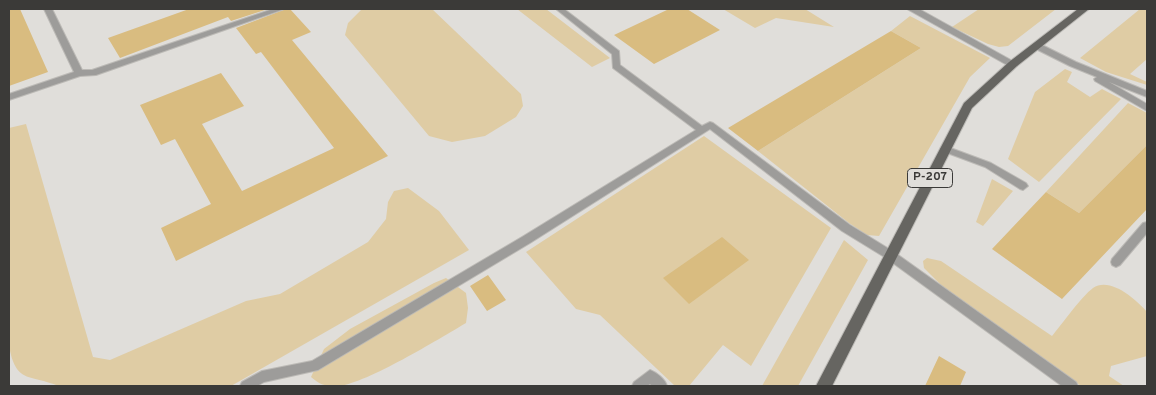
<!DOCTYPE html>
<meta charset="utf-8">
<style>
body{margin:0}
#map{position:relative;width:1156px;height:395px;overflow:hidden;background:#e0deda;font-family:Overpass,sans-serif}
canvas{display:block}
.frame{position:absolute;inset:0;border:10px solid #3b3a38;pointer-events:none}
</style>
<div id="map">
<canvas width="1156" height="395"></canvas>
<div class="frame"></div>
</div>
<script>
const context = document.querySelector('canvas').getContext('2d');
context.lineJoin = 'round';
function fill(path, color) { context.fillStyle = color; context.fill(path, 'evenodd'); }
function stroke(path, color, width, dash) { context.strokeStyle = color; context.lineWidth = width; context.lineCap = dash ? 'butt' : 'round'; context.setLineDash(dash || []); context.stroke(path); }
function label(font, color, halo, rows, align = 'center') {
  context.font = font + ' Overpass,sans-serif'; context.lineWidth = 4.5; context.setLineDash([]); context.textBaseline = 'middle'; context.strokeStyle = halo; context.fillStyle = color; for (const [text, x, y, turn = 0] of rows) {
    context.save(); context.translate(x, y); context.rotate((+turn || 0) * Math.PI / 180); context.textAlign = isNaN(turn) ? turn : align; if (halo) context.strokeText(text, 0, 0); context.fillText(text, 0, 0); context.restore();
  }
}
fill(new Path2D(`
 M362 9H432L521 94 523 106 516 117 485 136 452 142 429 136 345 35 348 23Z
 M517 9H546L610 58 592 67Z
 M723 9H805L834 27 776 18 755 28Z
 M979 9H1056L1008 46 999 47 988 44 952 27Z
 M1140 9H1147V59L1130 74 1147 82V85L1106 72 1080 58Z
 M910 16 990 58 970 77 879 236 867 235 849 223 758 151 921 48 891 31Z
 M1065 69 1072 72 1067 82 1090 97 1102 89 1121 99 1039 182 1008 159 1035 92Z
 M1128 103 1147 113V145L1079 213 1046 192Z
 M26 124 93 357 110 360 246 301 280 294 368 242 386 219 388 202 394 191 408 188 439 211 469 250 231 386H59C29 374 16 384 9 346V128Z
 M704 136 831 228 751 366 723 345 689 386H675L600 315 576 309 526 252Z
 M992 179 1013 191 983 226 976 222Z
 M844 240 868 260 798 386H762Z
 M927 258 941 261 1052 336C1063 323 1081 297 1093 288 1110 276 1137 300 1147 312V356L1111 366 1109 376 1124 386H1081L944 288 924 268 923 261Z
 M446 278 466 293 468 308 466 323C439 339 367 383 339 386 327 387 320 385 311 377L324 349 350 329 434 283Z`), '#dfcca4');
fill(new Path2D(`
 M9 9H20L48 72 9 86Z
 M189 9H268L231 21 228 17 120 58 108 38Z
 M286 9H290L311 32 292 40 388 156 176 261 161 228 211 204 175 139 161 145 140 105 221 73 244 106 202 124 242 191 334 148 261 52 256 54 236 28Z
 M669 9H687L720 30 654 64 614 35Z
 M891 31 921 48 758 151 728 128Z
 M1147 145V209L1062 299 992 249 1046 192 1079 213Z
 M722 237 749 260 689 304 663 278Z
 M488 275 506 300 487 311 470 286Z
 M939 356 966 372 960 386H925Z`), '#d9bc80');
const lane = new Path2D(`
 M44 9H52L82 70H92L273 9H284L96 75 80 76 9 100V94L74 72Z
 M556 9H564L619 51 620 65 702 126 710 122 713 123 850 225 894 252 1076 382 1078 386H1062L886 258 842 231 710 129 530 243 318 370 264 382 257 386H240L242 382 262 371 312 361 522 237 696 130 613 68 612 54Z
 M1034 44H1040L1076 62 1147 91V97L1109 82 1147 104V111L1095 81 1094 79 1097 77 1070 66 1034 48Z
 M945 146 991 163 1026 183 1028 186 1023 190 1020 189 985 167 942 151 940 149 942 147Z
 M1147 222V233L1120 265 1116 267 1112 265 1111 262 1112 259 1143 223Z
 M650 370C657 373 665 379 667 386H652L650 384 647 386H632L634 382Z`);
const street = new Path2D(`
 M907 9H919L1018 64 1017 66H1009Z`);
const primary = new Path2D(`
 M1078 9H1089L1017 66 972 108 832 386H816L964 103 1009 62Z`);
stroke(lane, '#bcbab6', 2);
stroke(street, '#bcbab6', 2);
stroke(primary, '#bcbab6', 2);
fill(lane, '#9d9c9a');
fill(street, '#9d9c9a');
fill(primary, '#666561');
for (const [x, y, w] of [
 [930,178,45]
]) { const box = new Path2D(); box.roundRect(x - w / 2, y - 9.5, w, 19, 4); context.fillStyle = '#e0deda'; context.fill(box); stroke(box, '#3b3a38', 1); }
label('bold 12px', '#3b3a38', null, [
 ["Р-207",930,178]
]);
</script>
